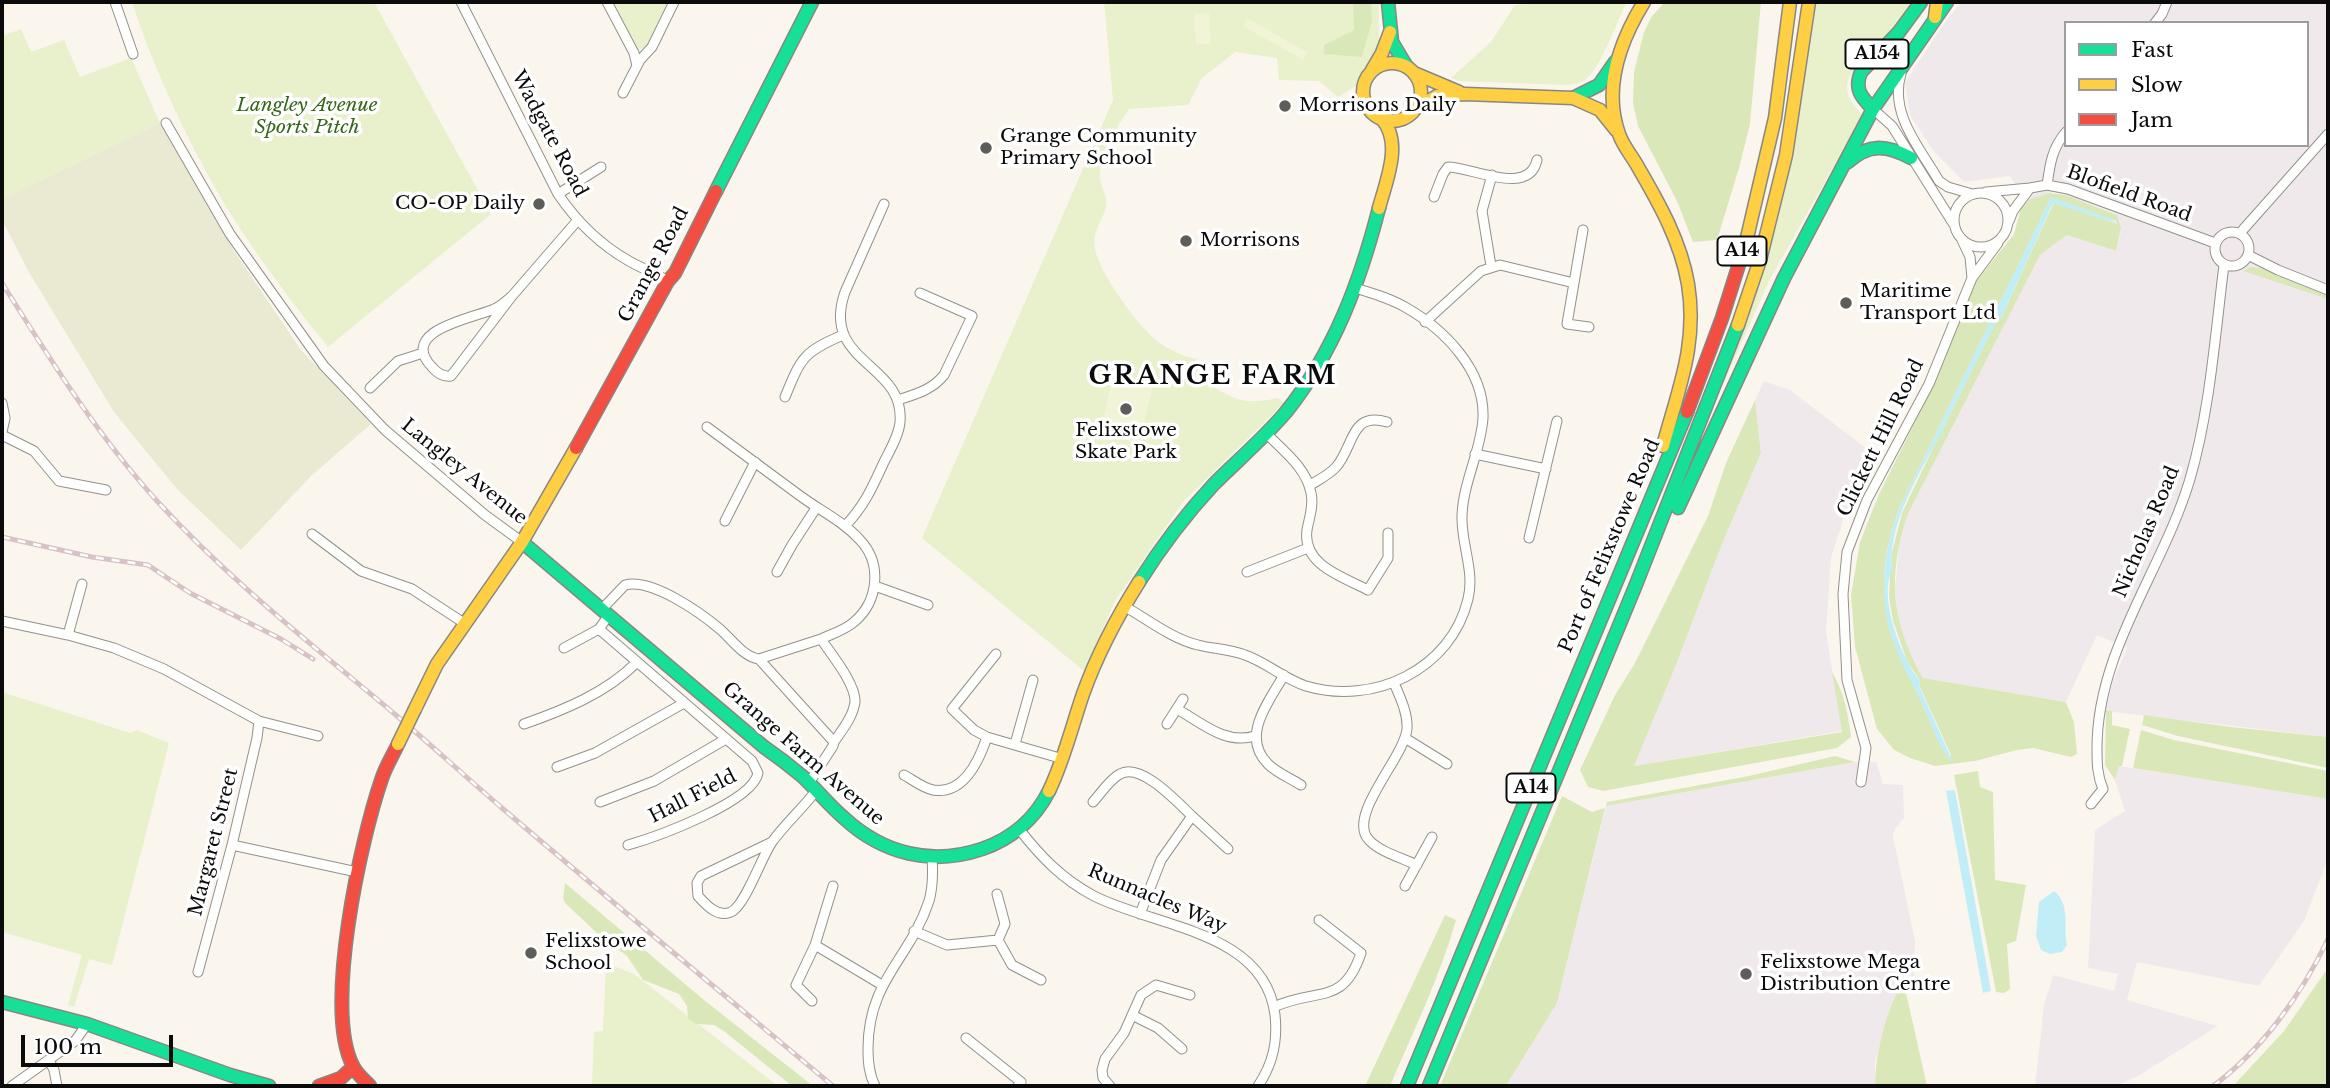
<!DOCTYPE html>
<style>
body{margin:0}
#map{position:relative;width:2330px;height:1088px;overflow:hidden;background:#faf6ee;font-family:"Libre Baskerville",serif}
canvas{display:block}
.frame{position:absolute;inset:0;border:4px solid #0b0b0b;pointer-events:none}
.legend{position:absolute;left:2064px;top:21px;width:245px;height:126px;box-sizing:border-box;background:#fff;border:2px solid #9d9d9d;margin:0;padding:9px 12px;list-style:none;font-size:21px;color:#0b0b0b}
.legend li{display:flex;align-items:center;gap:14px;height:35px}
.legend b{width:35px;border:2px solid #9d9d9d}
.scale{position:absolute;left:21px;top:1035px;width:152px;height:32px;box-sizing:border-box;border:4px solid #0b0b0b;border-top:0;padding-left:9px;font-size:21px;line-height:24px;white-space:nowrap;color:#0b0b0b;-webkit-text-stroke:5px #fff;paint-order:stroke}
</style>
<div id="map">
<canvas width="2330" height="1088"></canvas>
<div class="frame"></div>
<ul class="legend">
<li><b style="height:9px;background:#16e098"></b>Fast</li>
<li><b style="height:9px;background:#ffcf43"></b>Slow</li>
<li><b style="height:9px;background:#f24e42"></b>Jam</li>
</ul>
<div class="scale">100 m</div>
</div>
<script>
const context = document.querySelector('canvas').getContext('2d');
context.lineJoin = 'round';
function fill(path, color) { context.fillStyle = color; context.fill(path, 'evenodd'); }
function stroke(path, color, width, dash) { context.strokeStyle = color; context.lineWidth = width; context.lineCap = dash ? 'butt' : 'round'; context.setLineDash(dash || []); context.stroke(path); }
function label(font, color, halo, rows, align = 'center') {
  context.font = font + ' "Libre Baskerville",serif'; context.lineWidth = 7; context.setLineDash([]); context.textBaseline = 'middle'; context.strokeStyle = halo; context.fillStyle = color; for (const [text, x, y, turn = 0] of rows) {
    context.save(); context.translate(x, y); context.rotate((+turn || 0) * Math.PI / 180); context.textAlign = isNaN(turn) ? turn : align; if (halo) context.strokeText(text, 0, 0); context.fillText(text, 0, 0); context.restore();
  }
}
fill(new Path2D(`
 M1961 2H2328V737L2105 711 2113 681 2127 648 2097 635 2066 702 1923 678 1912 657 1898 622 1895 589 1899 545 1908 514 2040 255 2067 235 2116 251 2121 232 2114 213 2066 195 2053 192 2026 201 2010 176 1964 182 1934 152 1910 115 1905 83 1943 25ZM2066 23H2307V145H2066Z
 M1764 381 1790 390 1875 455 1844 517 1831 558 1826 632 1842 731 1634 766 1676 665 1722 544 1761 453 1755 400Z
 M1855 762H1876L1883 784 1903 785 1904 818 1895 829 1893 836 1915 941 1914 976 1902 975 1901 988 1890 1007 1875 1062V1086H1506L1557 1003 1606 806Z
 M2119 766 2328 799V855L2326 864 2304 921 2259 986 2137 962 2127 1000 2218 1026 2138 1076 2116 1086H2035L2044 1005 2053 975 2114 991 2118 974 2088 968 2095 830 2125 811 2115 780Z`), '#f0e9ec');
fill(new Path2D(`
 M132 2H374L491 214 328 347C301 314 275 280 251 245 203 175 158 82 132 2Z
 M611 2H670L648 46 638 50 635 49Z
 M1104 2H1379V54L1364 72 1359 84 1338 97 1319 81 1279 80 1277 58 1235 52 1202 78 1188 105 1129 109C1116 130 1099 150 1100 177 1100 187 1109 199 1106 208 1101 223 1092 232 1095 249 1099 273 1139 327 1158 342 1170 350 1184 357 1197 359L1204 382C1236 399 1241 406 1278 398L1284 403 1183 502 1115 601 1084 671 922 538 1113 100Z
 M1545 2H1627C1618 19 1600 69 1587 78 1581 84 1573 84 1566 85L1460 81 1451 78 1491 42 1515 5Z
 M1814 2H1915C1907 13 1899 27 1888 37 1863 60 1826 81 1863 115L1770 279 1721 389 1739 330Z
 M21 29 31 52 64 40 80 77 131 58 160 123 2 199V36Z
 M2 692 130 733 137 730 169 743 112 965 89 959 74 1007 68 1005 82 955 2 932Z
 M606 963 634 974 778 1086H592L594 1032 603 1031Z`), '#e8f0cc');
fill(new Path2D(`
 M1353 2H1371L1372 21 1362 57 1324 54V45L1354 30Z
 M1665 2H1761L1750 124 1739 168 1717 240 1693 242 1677 201 1638 126 1633 103 1634 72 1644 32 1652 16Z
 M2049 193 2066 195 2117 215 2121 229 2116 251 2067 235 2040 255 1908 514C1887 576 1891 621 1923 678L2066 702 2074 722 2077 754 2071 757 2033 748 2017 750 1975 761 1935 766 1910 758 1894 750 1877 729 1855 647 1851 595 1860 542 1879 494 1938 376 1964 306 1975 283 2014 234 2021 208 2030 199ZM2051 198 2116 221 2117 224 2054 202 2001 318 1998 317 1942 430 1943 434 1940 433 1902 513 1891 556 1892 570 1890 573 1889 597 1893 621 1907 661 1920 681 1919 685 1951 755 1949 759C1937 737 1927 713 1916 690 1885 624 1872 578 1900 507Z
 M2251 267 2268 269 2328 290V299L2243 271Z
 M1755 400 1761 453 1722 544 1676 665 1634 766 1842 732 1832 672C1844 692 1848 713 1851 737L1837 748 1603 791 1588 787 1580 770 1615 695 1635 663 1708 516 1726 463Z
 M2106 710 2112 711V725L2130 729 2122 766H2119L2115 780 2105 765Z
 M2144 715 2231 727 2328 737V768L2178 736 2142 725Z
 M2141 730 2174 740 2328 771V799L2133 768Z
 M1835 756 1855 762 1606 806 1607 802 1749 776Z
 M1978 771 1980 787 1993 792 1995 880 2026 885 2016 941 2007 944 2010 989 2004 993 1996 992 1954 775Z
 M1562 796 1592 812 1605 808 1557 1003 1506 1086H1440Z
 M565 883 704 1000 813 1086H792L725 1032 714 1025 697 1024 688 1019 687 1006 679 994 643 980 627 956 599 935 566 904 563 899Z
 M1445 915 1456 920C1440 977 1413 1032 1390 1086H1365Z
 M2328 968V1086H2233L2284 1031Z
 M1902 975 1927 1086H1875C1875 1060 1881 1036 1889 1011 1894 997 1901 990 1902 975Z`), '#dae8b9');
fill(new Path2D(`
 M160 123 234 251 301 350 371 424 311 476 241 550 177 489 114 412 30 274 2 220V199Z`), '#e9ead1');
fill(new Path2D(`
 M1209 13 1211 44 1196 45 1194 14Z
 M1247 18 1307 52 1303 60 1243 26Z
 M1113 375 1153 384 1140 443 1100 434Z`), '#f1f4d6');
fill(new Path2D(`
 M2051 197 2109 218 2118 224 2053 203 2001 318H1998L1942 430 1944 435 1940 434C1920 474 1887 523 1892 570 1878 598 1902 659 1920 681L1919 686 1953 762C1941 754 1931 723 1925 710 1914 685 1899 661 1891 635 1878 594 1884 547 1900 507Z
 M1955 790 1991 991 1983 993 1946 791Z
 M2054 891C2071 904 2063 928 2067 945L2062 952 2050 954 2041 950 2036 936 2039 902Z`), '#c1eef6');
const street = new Path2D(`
 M115 2 133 54
 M461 2 558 194C577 222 599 244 629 261 641 268 655 273 668 281
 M607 2 634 53 637 66
 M2155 23 2162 14 2167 2
 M1901 74C1889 114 1920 148 1939 181L1948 187 1972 194
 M623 93 640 60 652 47 674 2
 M1873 109 1892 126 1953 223
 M166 123 230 234 324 366 385 430 485 515 522 542
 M2047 185C2050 164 2052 148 2066 132
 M2030 188 2047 185 2068 189 2215 243
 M1986 192 2030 188 2013 211 2009 221
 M1954 220a27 27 0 1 1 54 0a27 27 0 1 1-54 0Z
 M558 194 601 167
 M1434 197 1443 174 1448 167C1472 167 1529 197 1537 160
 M1583 230 1567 324 1589 327
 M2215 249a17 17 0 1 1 34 0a17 17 0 1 1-34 0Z
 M2240 233 2328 134
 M1962 240 1970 257 1972 278 1998 243
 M2248 255 2278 270 2328 290
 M1491 266 1482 211 1492 175
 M512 296C506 301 501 306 494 309 475 318 397 330 432 367 437 373 443 377 451 376L512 296 577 221
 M1425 322 1481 271 1500 265 1574 283
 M370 388 398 361 423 353
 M785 397C801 358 803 352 843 335
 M898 400C916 394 932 390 944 375L972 316 920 293
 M2 403 5 418 2 432
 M707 427C738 450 768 472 799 495 819 510 843 521 860 540 882 563 879 601 854 622 845 630 832 634 821 639
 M1266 433C1283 451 1306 467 1311 493 1314 506 1309 518 1307 530 1302 565 1343 577 1368 590L1388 558V533
 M2 435 34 451 59 481 106 490
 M1475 454 1546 469
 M1309 486C1318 480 1329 475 1336 467 1354 447 1350 411 1387 422
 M725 521 755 462
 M845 526C864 507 873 486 884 462 890 450 899 435 900 422 905 362 820 364 845 292L884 204
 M312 534 361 571 412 589 464 623
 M1529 538 1557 421
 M777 572 792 545 816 508
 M1247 572 1308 548
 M875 586 928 605
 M1124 606C1147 619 1172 639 1198 645 1213 649 1230 649 1245 655 1266 662 1284 679 1306 686 1373 706 1451 670 1468 599 1475 571 1461 544 1462 516 1463 482 1481 451 1483 418 1485 370 1444 329 1405 307 1389 298 1372 293 1355 288
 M602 609 625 585C652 578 701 613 721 630 732 640 744 657 759 659
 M2 621 68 635 114 648 164 669 259 721 318 736
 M599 629 752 761 758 773C753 802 656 837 628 845
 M68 635 82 584
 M564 648 599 629 609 615
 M996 654 952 709 974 730 987 737 1063 759
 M759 659 821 639C831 654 856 684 855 702 853 717 842 730 834 742
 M759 659 834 742 833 746 809 783
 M1284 675C1269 702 1240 736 1268 764 1277 773 1290 778 1301 785
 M1394 683C1400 697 1408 713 1407 729 1404 758 1346 816 1369 840 1380 852 1402 858 1417 865
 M1177 709C1202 723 1225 745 1255 736
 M524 724C564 710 606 693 636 663
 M1167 724 1183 699
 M1405 738 1447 764
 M1015 744 1033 680
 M557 767 595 753 684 703
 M904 775C913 780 923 788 933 790 963 795 979 761 987 737
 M1861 782 1866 748 1847 680 1843 594 1847 552 1867 500 1929 384 1972 278
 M600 802 654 781 726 739
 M1093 802C1101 793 1110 779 1120 774 1141 762 1177 802 1192 816L1161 860 1140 914
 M2091 804 2103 789C2097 775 2097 763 2097 748 2097 650 2163 570 2190 479 2210 410 2215 336 2224 265
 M1192 816 1228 849
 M1019 829C1041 857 1062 879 1094 896 1155 927 1265 931 1275 1015 1278 1042 1273 1064 1258 1086
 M772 842 701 876 697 883 698 896C706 905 718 918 731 912 745 906 762 856 772 842 785 824 802 809 815 792
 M232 845 357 872
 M1405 886 1432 837
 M997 894 1005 924 998 940
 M914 931 947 945 998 940 1012 965 1041 980
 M815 945 882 985
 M198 972 232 845 257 738 259 721
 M812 1001 796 985 815 945 833 886
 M1274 1007C1317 987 1343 1007 1361 953L1319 920
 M1132 1015 1158 1028 1182 1049
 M966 1038 1021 1082 1018 1086
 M49 1060 54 1070 57 1086
 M12 1086 75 1041 87 1024
 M875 1086C869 1074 868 1063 868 1049 868 980 910 959 929 901 933 887 933 872 932 858
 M1110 1086 1103 1078 1102 1070 1105 1059 1124 1033 1141 995 1156 985 1190 995`);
const fast = new Path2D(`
 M1388 2 1392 42 1407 67
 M1921 2 1899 32 1861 72C1854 89 1861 97 1873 109L1947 2
 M1573 98 1599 85 1615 62
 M1848 162C1869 143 1887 145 1911 158
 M716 191 812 2
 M1678 508 1784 278 1873 109
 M522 542 764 747C777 756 790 766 802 776 817 790 829 805 844 818 883 854 932 866 982 849 1011 839 1035 819 1049 791
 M1139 582C1161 547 1186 514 1214 484 1238 460 1264 438 1286 412 1334 352 1360 282 1379 208
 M2 1002 87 1024 230 1075 269 1086
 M1407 1086 1687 412
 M1429 1086 1635 587 1738 325`);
const slow = new Path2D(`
 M1644 2C1620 41 1603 89 1619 134 1623 146 1632 156 1638 167 1659 203 1681 242 1688 284 1698 344 1678 390 1663 446
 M1935 17 1937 2
 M1363 92a29 29 0 1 1 58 0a29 29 0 1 1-58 0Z
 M1372 70 1382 53 1390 32
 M1414 73 1459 92
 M1416 108 1437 96 1465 94 1573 98 1600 110 1616 130
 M1379 208C1386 181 1403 143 1382 119
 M1746 242 1775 118 1790 2
 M1738 325 1760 260 1786 155 1809 2
 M415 709 437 664 522 542 576 448
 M1049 791C1064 760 1072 726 1083 694 1097 655 1117 617 1139 582`);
const jam = new Path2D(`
 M1687 412 1722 318 1746 242
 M576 448 668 281 675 273 716 191
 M319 1086 341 1078 353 1067
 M370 1086C364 1080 356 1073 353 1066 323 1010 361 838 382 778 386 766 393 755 398 744`);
stroke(street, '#93918d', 11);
stroke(fast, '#898784', 15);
stroke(slow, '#898784', 15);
stroke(jam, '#898784', 15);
stroke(street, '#fefefc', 9);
stroke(fast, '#16e098', 12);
stroke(slow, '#ffcf43', 12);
stroke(jam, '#f24e42', 12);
const rail = new Path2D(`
 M2 283C50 359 97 435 157 501 231 582 314 646 397 716 432 746 467 778 502 808 612 902 723 994 833 1086
 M2 537 92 557 148 565 190 593 281 639 313 659
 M2213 1086C2262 1050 2302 994 2328 939`);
stroke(rail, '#d7c2c5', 5);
stroke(rail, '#fff', 2.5, [8]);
const slowBridge = new Path2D(`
 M398 744 415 709`);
stroke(slowBridge, '#898784', 15, []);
stroke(slowBridge, '#ffcf43', 12);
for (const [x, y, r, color] of [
 [1285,106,7,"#5f5d5a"],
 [986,148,7,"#5f5d5a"],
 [539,204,7,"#5f5d5a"],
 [1186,241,7,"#5f5d5a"],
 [1846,303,7,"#5f5d5a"],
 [1126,409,7,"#5f5d5a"],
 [531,953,7,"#5f5d5a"],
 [1746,974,7,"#5f5d5a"]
]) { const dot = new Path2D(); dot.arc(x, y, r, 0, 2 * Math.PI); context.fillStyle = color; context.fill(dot); stroke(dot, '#fff', 2.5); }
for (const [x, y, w] of [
 [1877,54,63],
 [1742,251,49],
 [1531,788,49]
]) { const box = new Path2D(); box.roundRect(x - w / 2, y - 14.5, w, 29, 5); context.fillStyle = '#fff'; context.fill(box); stroke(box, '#0b0b0b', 2); }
label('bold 18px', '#0b0b0b', null, [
 ["A154",1877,54],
 ["A14",1742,251],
 ["A14",1531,788]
]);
label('italic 19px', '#356618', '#fff', [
 ["Langley Avenue",307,106],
 ["Sports Pitch",307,128]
]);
label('19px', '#0b0b0b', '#fff', [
 ["Morrisons Daily",1299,106],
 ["Grange Community",1000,137],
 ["Primary School",1000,159],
 ["CO-OP Daily",525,204,"right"],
 ["Morrisons",1200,241],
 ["Maritime",1860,292],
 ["Transport Ltd",1860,314],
 ["Felixstowe",1126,431,"center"],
 ["Skate Park",1126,453,"center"],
 ["Felixstowe",545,942],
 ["School",545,964],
 ["Felixstowe Mega",1760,963],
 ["Distribution Centre",1760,985]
], 'left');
label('19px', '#0b0b0b', '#fff', [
 ["Wadgate Road",549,134,62],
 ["Blofield Road",2129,194,20],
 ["Grange Road",654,265,-62],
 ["Clickett Hill Road",1881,438,-64],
 ["Langley Avenue",464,472,39],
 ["Nicholas Road",2147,532,-67],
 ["Port of Felixstowe Road",1610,546,-67],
 ["Grange Farm Avenue",803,754,41],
 ["Hall Field",693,797,-27],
 ["Margaret Street",214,842,-76],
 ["Runnacles Way",1157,899,23]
]);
context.letterSpacing = '2px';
label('bold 26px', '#0b0b0b', '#fff', [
 ["GRANGE FARM",1213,377]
]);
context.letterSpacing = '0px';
</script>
